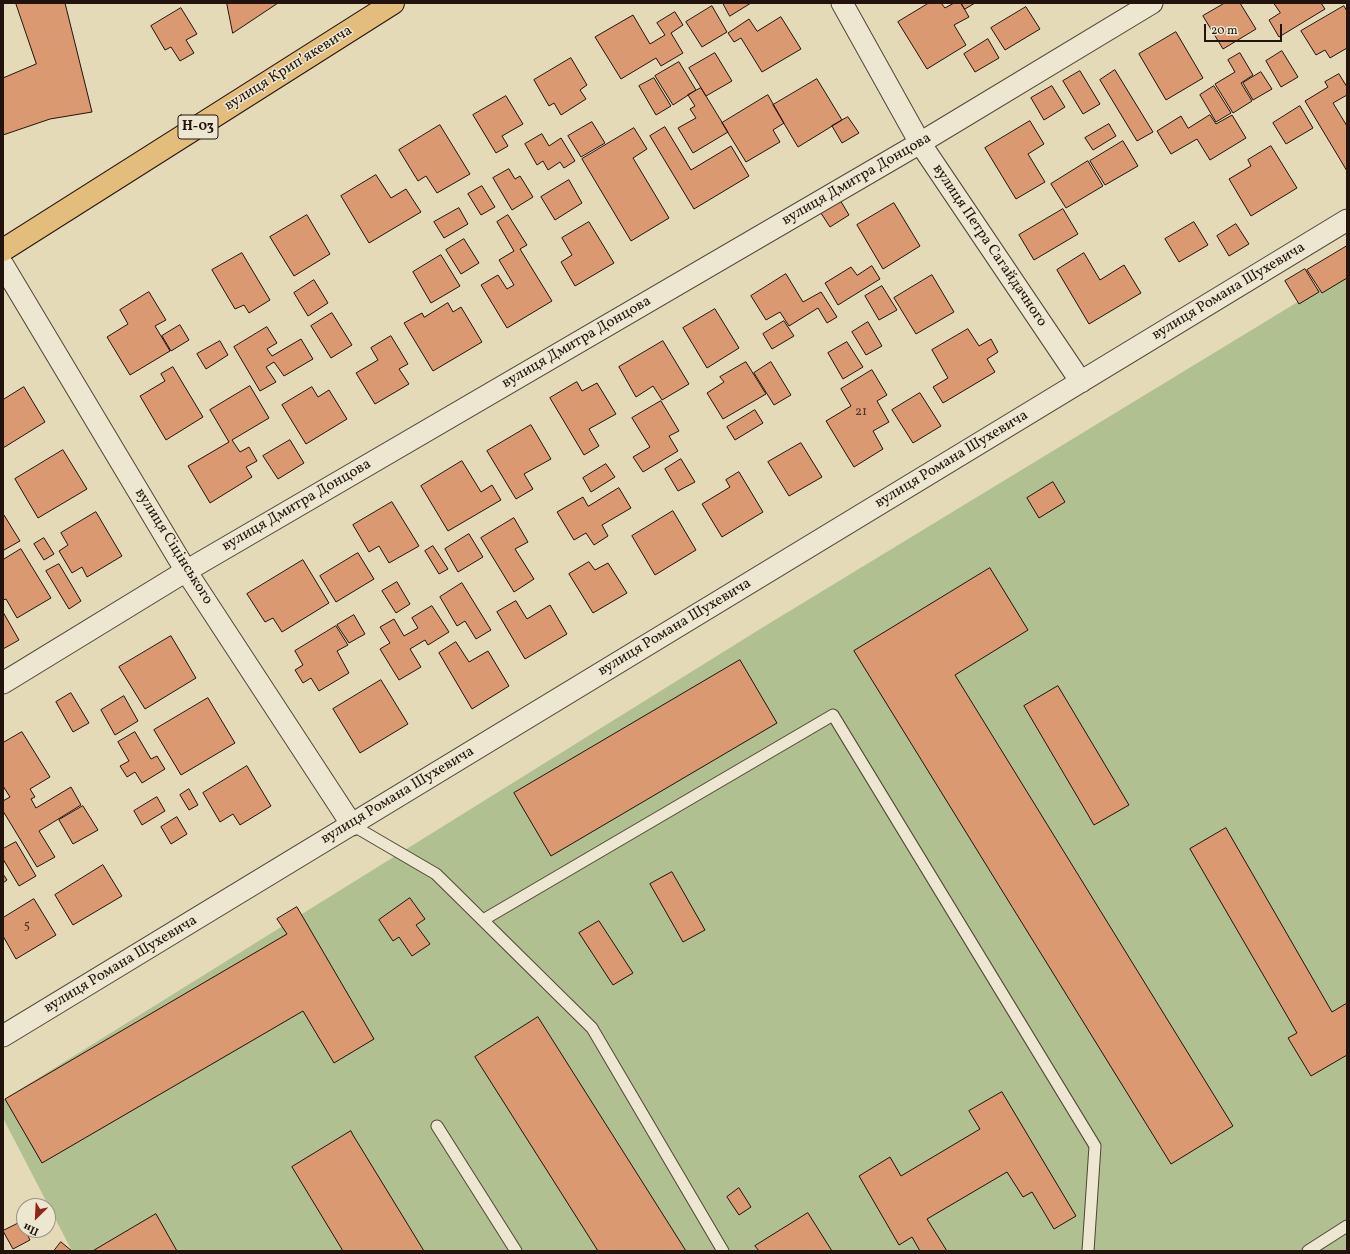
<!DOCTYPE html>
<meta charset="utf-8">
<style>
body{margin:0}
#map{position:relative;width:1350px;height:1254px;overflow:hidden;background:#e4dab8;font-family:Vollkorn,serif}
canvas{display:block}
.frame{position:absolute;inset:0;border:4px solid #22130c;pointer-events:none}
.north{position:absolute;left:16px;top:1198px;width:40px;height:40px;box-sizing:border-box;background:#ede7d1;border:1px solid #9c9282;border-radius:50%;rotate:204deg;font-size:11px;font-weight:700;line-height:16px;text-align:center;color:#22130c}
.north::after{content:'';display:block;margin:auto;width:14px;height:18px;background:#8f2418;clip-path:polygon(50% 0,100% 100%,50% 72%,0 100%)}
.scale{position:absolute;left:1204px;top:24px;width:78px;height:18px;box-sizing:border-box;border:2px solid #22130c;border-top:0;padding-left:5px;font-size:12px;line-height:14px;white-space:nowrap;color:#22130c;-webkit-text-stroke:3px #ede7d1;paint-order:stroke}
</style>
<div id="map">
<canvas width="1350" height="1254"></canvas>
<div class="frame"></div>
<div class="north">Пн</div>
<div class="scale">20 m</div>
</div>
<script>
const context = document.querySelector('canvas').getContext('2d');
context.lineJoin = 'round';
function fill(path, color) { context.fillStyle = color; context.fill(path, 'evenodd'); }
function stroke(path, color, width, dash) { context.strokeStyle = color; context.lineWidth = width; context.lineCap = dash ? 'butt' : 'round'; context.setLineDash(dash || []); context.stroke(path); }
function label(font, color, halo, rows, align = 'center') {
  context.font = font + ' Vollkorn,serif'; context.lineWidth = 3; context.setLineDash([]); context.textBaseline = 'middle'; context.strokeStyle = halo; context.fillStyle = color; for (const [text, x, y, turn = 0] of rows) {
    context.save(); context.translate(x, y); context.rotate((+turn || 0) * Math.PI / 180); context.textAlign = isNaN(turn) ? turn : align; if (halo) context.strokeText(text, 0, 0); context.fillText(text, 0, 0); context.restore();
  }
}
fill(new Path2D(`
 M1347 272V1251H72L3 1118V1100L765 626Z`), '#b1c090');
const building = new Path2D(`
 M16 3H65L92 112 50 119 3 135V78L36 64Z
 M227 3H278L233 33Z
 M723 3H751L730 16Z
 M929 3H941L945 8 954 3H961L969 17 954 25 966 45 927 69 898 22Z
 M961 3H975L965 9Z
 M1225 3H1240L1256 29 1223 49 1203 16Z
 M1274 3H1321L1325 9 1279 37 1269 20 1280 13Z
 M712 6 727 32 702 47 686 22Z
 M1344 6 1347 11V48L1330 58 1325 50 1316 55 1301 31Z
 M1026 7 1040 29 1005 50 991 28Z
 M181 8 197 34 186 40 194 53 180 61 171 47 165 50 151 26Z
 M675 12 683 25 671 33 683 53 661 66 656 58 621 79 595 37 633 15 650 44 665 35 657 23Z
 M781 17 801 49 762 72 741 38 734 42 728 33 749 19 757 31Z
 M1176 32 1203 78 1166 100 1139 54Z
 M988 39 999 58 975 72 964 54Z
 M1282 51 1298 77 1281 87 1266 61Z
 M715 53 732 81 706 96 689 68Z
 M1240 53 1253 75 1241 83 1252 101 1233 113 1215 84 1235 72 1228 60Z
 M571 58 587 85 580 90 586 99 561 115 554 103 549 106 534 80Z
 M679 62 696 90 673 105 655 76Z
 M1115 70 1153 132 1137 141 1100 80Z
 M1080 71 1100 104 1083 114 1063 81Z
 M1261 72 1272 89 1253 100 1243 83Z
 M1339 74 1347 87V95L1333 103 1347 126V171L1305 101 1328 87 1325 82Z
 M654 78 671 106 656 115 639 86Z
 M817 79 842 120 798 147 773 105Z
 M1052 86 1065 107 1044 120 1031 98Z
 M1214 86 1231 113 1216 122 1200 95Z
 M701 88 728 132 693 153 678 128 696 118 690 109 695 106 688 95Z
 M768 95 784 123 773 130 780 142 746 162 722 123Z
 M506 96 523 124 502 136 508 146 496 153 473 115Z
 M1300 106 1313 128 1286 144 1273 123Z
 M1210 115 1216 124 1232 115 1246 138 1210 160 1197 139 1171 154 1157 131 1181 116 1188 128Z
 M848 117 859 133 842 143 832 126Z
 M1030 121 1044 144 1028 154 1045 182 1016 199 985 148Z
 M592 122 605 143 581 157 568 136Z
 M1109 124 1116 136 1093 150 1085 138Z
 M440 125 470 174 437 193 426 176 418 181 399 150Z
 M665 127 691 170 731 146 749 176 694 209 650 136Z
 M634 128 647 149 633 158 669 218 631 241 582 159Z
 M542 134 549 146 561 138 575 161 564 168 560 162 548 170 543 161 537 165 525 144Z
 M1123 141 1138 166 1105 185 1090 161Z
 M1271 146 1297 188 1251 216 1229 179 1251 166 1248 160Z
 M1088 161 1103 186 1066 208 1051 184Z
 M509 169 515 179 520 176 533 197 512 210 493 178Z
 M376 175 391 198 406 189 421 212 369 243 341 196Z
 M569 180 582 203 555 220 541 197Z
 M482 186 495 207 481 215 468 194Z
 M837 195 849 215 830 227 817 207Z
 M894 203 920 246 883 269 857 225Z
 M459 208 468 224 444 238 434 222Z
 M1063 209 1078 234 1034 260 1019 235Z
 M307 215 330 254 294 276 270 237Z
 M508 215 527 245 520 249 552 301 507 328 481 285 498 275 507 289 514 285 499 260 514 251 497 222Z
 M589 222 614 263 575 286 561 262 572 255 562 238Z
 M1194 222 1208 245 1179 262 1165 239Z
 M1236 224 1249 244 1229 256 1217 236Z
 M464 239 479 263 461 274 446 250Z
 M1347 246V278L1322 293 1307 270Z
 M242 253 270 300 249 313 244 305 235 309 212 270Z
 M1084 253 1100 280 1124 265 1141 293 1089 324 1057 270Z
 M441 255 460 286 431 303 413 272Z
 M872 266 880 279 838 305 825 283 851 267 857 275Z
 M1305 269 1319 292 1299 304 1285 281Z
 M786 274 803 302 821 292 837 317 827 323 818 308 789 326 780 312 766 320 751 296Z
 M932 275 954 312 916 334 894 298Z
 M314 280 328 303 308 316 294 293Z
 M882 286 897 310 879 320 865 296Z
 M149 292 166 320 155 326 170 351 130 375 107 337 128 324 120 310Z
 M448 303 453 312 461 307 482 342 433 371 404 323 422 313 424 317Z
 M715 309 739 348 707 368 683 328Z
 M332 313 352 345 331 358 311 326Z
 M784 321 794 336 772 349 763 334Z
 M868 322 882 346 866 355 852 332Z
 M180 325 189 340 171 351 162 336Z
 M267 327 277 343 267 349 272 356 301 339 313 359 284 376 274 362 266 367 276 382 260 391 234 347Z
 M968 329 979 346 991 339 998 352 987 359 995 372 943 403 933 387 948 378 932 350Z
 M391 336 408 364 399 369 409 384 375 404 356 373 378 360 371 348Z
 M220 341 228 355 206 369 197 354Z
 M663 341 689 384 662 400 653 386 636 397 619 367Z
 M847 342 863 367 843 379 828 353Z
 M746 362 766 394 723 419 707 393 724 382 720 377Z
 M771 362 791 395 774 405 754 373Z
 M173 367 203 417 166 440 140 396 165 381 161 374Z
 M872 370 887 395 877 401 889 422 873 431 883 449 854 467 826 421 851 406 841 389Z
 M577 382 582 391 597 383 616 414 589 429 599 446 584 455 550 398Z
 M250 386 269 418 232 440 240 452 249 447 257 461 246 467 252 477 210 503 188 466 229 442 210 410Z
 M24 387 45 422 3 448V400Z
 M312 387 318 397 329 390 347 419 306 444 282 405Z
 M920 393 941 426 913 443 892 410Z
 M661 401 679 431 669 436 678 451 643 472 633 457 650 447 632 418Z
 M755 410 763 423 735 440 727 427Z
 M531 425 551 459 524 474 533 489 516 499 487 451Z
 M290 440 304 463 278 479 263 456Z
 M801 443 822 477 789 496 768 462Z
 M63 450 87 489 38 518 15 479Z
 M681 459 695 482 678 491 665 469Z
 M462 461 481 492 492 485 501 500 448 531 421 486Z
 M606 464 615 477 591 492 583 478Z
 M739 472 763 512 722 537 702 504 730 487 726 480Z
 M1053 482 1065 502 1039 518 1027 498Z
 M619 488 631 508 602 525 608 536 594 545 586 533 574 540 557 512 583 497 588 506Z
 M392 502 419 546 389 563 379 546 369 552 353 525Z
 M673 511 696 550 655 575 632 536Z
 M96 512 122 556 87 577 82 567 72 573 59 551 68 545 61 533Z
 M3 515H4L20 541 4 550 3 549Z
 M514 518 528 542 515 549 534 579 514 592 481 538Z
 M469 534 483 557 458 572 445 549Z
 M44 538 54 554 44 560 34 544Z
 M433 546 448 569 439 574 425 551Z
 M21 549 51 598 17 618 6 599 3 600V560Z
 M358 553 374 579 336 602 320 576Z
 M303 560 329 603 282 632 273 618 265 622 247 594Z
 M589 562 595 570 608 563 627 593 593 613 569 574Z
 M59 564 81 601 69 609 46 571Z
 M990 568 1028 630 955 675 1233 1126 1171 1164 854 651Z
 M397 582 410 604 396 613 382 591Z
 M462 583 491 630 476 639 465 621 457 626 440 597Z
 M516 601 527 619 550 605 567 634 525 659 497 612Z
 M432 606 449 632 428 645 425 640 410 649 421 667 399 680 380 649 390 643 380 627 394 619 404 636 418 628 412 618Z
 M3 612 19 640 3 649Z
 M354 615 365 634 349 643 337 625Z
 M336 626 348 645 337 651 349 673 319 691 311 678 303 683 295 670 303 665 295 651Z
 M171 636 196 678 145 709 119 667Z
 M456 642 469 662 488 651 509 686 472 709 439 653Z
 M740 660 777 723 551 856 514 793Z
 M381 680 408 724 360 753 333 709Z
 M1058 686 1129 805 1094 825 1024 706Z
 M71 693 89 723 73 732 56 702Z
 M124 696 138 721 115 735 101 710Z
 M208 698 235 743 181 775 154 730Z
 M22 732 50 777 30 789 35 797 31 799 36 808 71 787 81 805 39 831 55 857 37 867 3 811V801L10 797 3 786V743Z
 M135 732 151 759 157 756 165 769 142 783 135 772 127 777 120 766 129 761 118 742Z
 M247 766 271 806 240 825 233 814 220 822 203 793Z
 M189 789 198 805 189 810 180 795Z
 M157 797 165 811 142 825 134 811Z
 M83 806 98 830 73 844 59 820Z
 M177 817 187 834 171 844 161 827Z
 M1226 828 1332 1012 1347 1003V1055L1311 1076 1288 1038 1297 1033 1190 849Z
 M16 842 36 876 19 886 3 859V849Z
 M103 865 122 896 73 925 55 895Z
 M672 872 705 930 683 942 650 884Z
 M3 874 7 880 3 883Z
 M410 898 425 919 416 925 430 944 412 956 399 937 393 941 379 920Z
 M34 899 56 935 16 959 3 936V918Z
 M297 907 374 1039 334 1063 303 1011 42 1163 5 1099 287 934 277 919Z
 M599 921 633 973 613 985 579 933Z
 M538 1017 686 1251H598L475 1057Z
 M1002 1092 1076 1216 1054 1229 1032 1192 1023 1197 1007 1172 927 1219 947 1251H920L912 1237 899 1245 859 1176 890 1157 901 1176 980 1129 969 1111Z
 M351 1131 353 1135 424 1251H343L292 1167Z
 M739 1188 751 1207 739 1215 727 1197Z
 M808 1213 832 1251H759L755 1246Z
 M156 1214 177 1251H93Z
 M21 1222 30 1240 13 1249 3 1231Z
 M61 1242 72 1251H54Z`);
fill(building, '#da9970');
stroke(building, '#22130c', 1);
const service = new Path2D(`
 M352 825 436 874 592 1028 723 1251
 M483 920 833 715 1095 1146 1088 1251
 M437 1126 516 1251
 M1308 1251 1347 1226`);
const minor = new Path2D(`
 M842 3 920 143 1081 382
 M3 265 186 571 352 825
 M3 683 186 571 920 143 1152 3
 M3 1036 1347 220`);
const primary = new Path2D(`
 M3 250 393 3`);
stroke(service, '#524537', 13);
stroke(minor, '#524537', 23);
stroke(primary, '#22130c', 24);
stroke(service, '#ede7d1', 11);
stroke(minor, '#ede7d1', 21);
stroke(primary, '#e2bd7c', 22);
label('13px', '#503425', null, [
 ["21",861,413],
 ["5",27,927]
]);
for (const [x, y, w] of [
 [198,127,40]
]) { const box = new Path2D(); box.roundRect(x - w / 2, y - 12, w, 24, 3); context.fillStyle = '#ede7d1'; context.fill(box); stroke(box, '#22130c', 1); }
label('bold 14px', '#22130c', null, [
 ["Н-03",198,127]
]);
label('15px', '#22130c', '#ede7d1', [
 ["вулиця Крипʼякевича",289,69,-32],
 ["вулиця Дмитра Донцова",857,180,-30],
 ["вулиця Петра Сагайдачного",989,246,56],
 ["вулиця Романа Шухевича",1229,292,-31],
 ["вулиця Дмитра Донцова",577,343,-30],
 ["вулиця Романа Шухевича",952,460,-31],
 ["вулиця Дмитра Донцова",297,506,-30],
 ["вулиця Сіцінського",173,547,58],
 ["вулиця Романа Шухевича",675,628,-31],
 ["вулиця Романа Шухевича",398,796,-31],
 ["вулиця Романа Шухевича",121,965,-31]
]);
</script>
